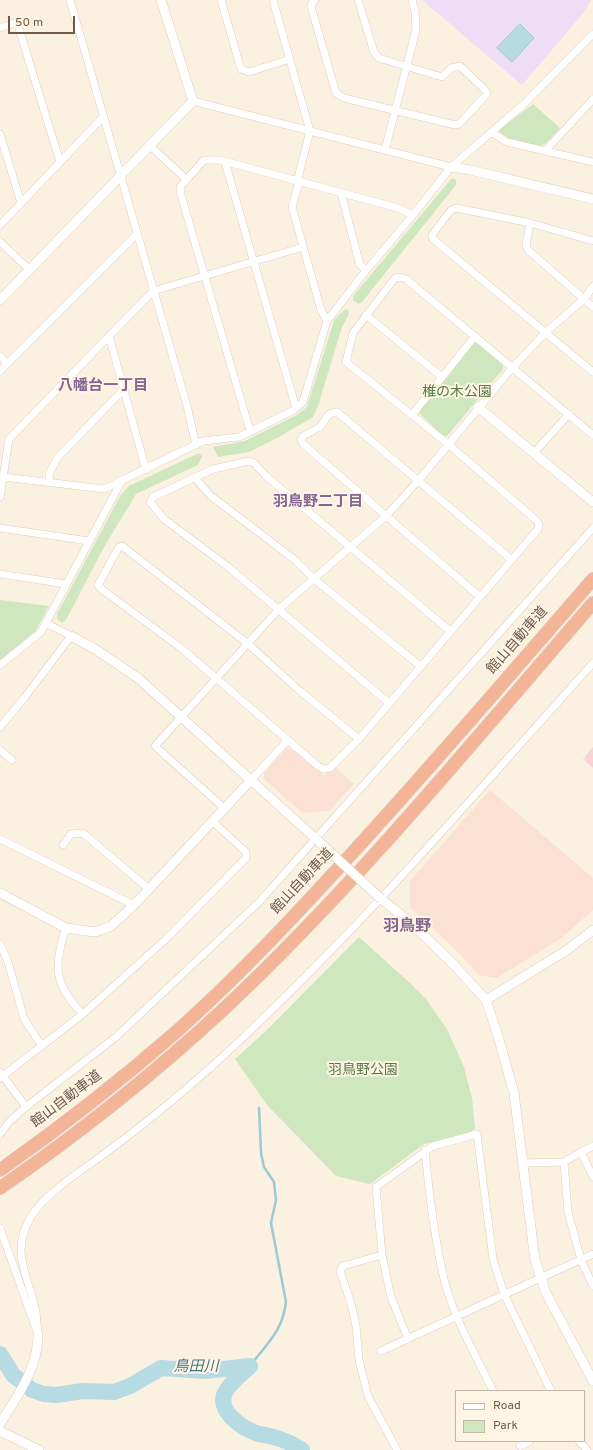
<!DOCTYPE html>
<meta charset="utf-8">
<style>
body{margin:0}
#map{position:relative;width:593px;height:1450px;overflow:hidden;background:#fbf1e0;font-family:Overpass,sans-serif}
canvas{display:block}
.legend{position:absolute;left:455px;top:1390px;width:130px;height:52px;box-sizing:border-box;background:#fef5e5;border:1px solid #c5b6a7;margin:0;padding:5px 7px;list-style:none;font-size:12px;color:#705849}
.legend li{display:flex;align-items:center;gap:8px;height:20px}
.legend b{width:20px;border:1px solid #c5b6a7}
.scale{position:absolute;left:8px;top:16px;width:67px;height:18px;box-sizing:border-box;border:2px solid #705849;border-top:0;padding-left:5px;font-size:12px;line-height:14px;white-space:nowrap;color:#705849;-webkit-text-stroke:3px #fef5e5;paint-order:stroke}
</style>
<div id="map">
<canvas width="593" height="1450"></canvas>
<ul class="legend">
<li><b style="height:5px;background:#fff"></b>Road</li>
<li><b style="height:11px;background:#cee7bf"></b>Park</li>
</ul>
<div class="scale">50 m</div>
</div>
<script>
const context = document.querySelector('canvas').getContext('2d');
context.lineJoin = 'round';
function fill(path, color) { context.fillStyle = color; context.fill(path, 'evenodd'); }
function stroke(path, color, width, dash) { context.strokeStyle = color; context.lineWidth = width; context.lineCap = dash ? 'butt' : 'round'; context.setLineDash(dash || []); context.stroke(path); }
function label(font, color, halo, rows, align = 'center') {
  context.font = font + ' Overpass,"Noto Sans JP",sans-serif'; context.lineWidth = 4; context.setLineDash([]); context.textBaseline = 'middle'; context.strokeStyle = halo; context.fillStyle = color; for (const [text, x, y, turn = 0] of rows) {
    context.save(); context.translate(x, y); context.rotate((+turn || 0) * Math.PI / 180); context.textAlign = isNaN(turn) ? turn : align; if (halo) context.strokeText(text, 0, 0); context.fillText(text, 0, 0); context.restore();
  }
}
fill(new Path2D(`
 M290 748 324 775 334 766 354 784 329 811 302 813 264 779V773L286 749Z
 M490 790 593 878V910L560 939 497 978 478 975 459 953 410 907V881Z`), '#fbe1d4');
fill(new Path2D(`
 M422 0H591L584 12 522 85Z`), '#eeddf7');
fill(new Path2D(`
 M593 747V768L583 759Z`), '#f8d3d6');
fill(new Path2D(`
 M533 104 560 128 545 144 539 146 507 138 500 132V129Z
 M452 178 456 180V185L362 302 358 304 353 300V296Z
 M345 309 348 310 349 314 342 327 318 406 313 417 279 437 249 452 218 457 213 447 245 441 297 415 307 407 334 320Z
 M474 343H477L503 365V369L447 436H443L419 413 418 409Z
 M199 453 202 456 198 465 136 494 104 547 66 620 62 623 57 619V614L120 496 129 486Z
 M0 600 49 606 35 632 0 660Z
 M359 937 411 984 426 999 447 1029 464 1067 472 1098 475 1129 465 1135 424 1144 370 1184 336 1176 267 1105 235 1059 266 1031Z`), '#cee7bf');
const water = new Path2D(`
 M520 24 534 38 512 62 497 48Z`);
fill(water, '#b6dbe3');
stroke(water, '#9cc9d4', 1);
stroke(new Path2D(`
 M250 1366C267 1343 282 1333 286 1302L271 1223 276 1200 274 1182 264 1167 261 1153 259 1108`), '#9cc9d4', 2.5);
stroke(new Path2D(`
 M0 1354 13 1375 32 1390 44 1394 56 1395 83 1391 114 1392 130 1386 161 1368 205 1371 250 1366
 M250 1366C242 1374 231 1382 226 1391 214 1410 243 1429 259 1434 265 1435 271 1436 277 1438 286 1441 294 1444 302 1450`), '#b6dbe3', 16);
const minor = new Path2D(`
 M70 0 187 406 196 445
 M221 0 241 69 249 72 290 59
 M273 0 310 131 297 182
 M315 0 311 5 312 10 336 93 344 98 455 125 459 124 487 94 486 91 460 66 451 68 442 77 379 58 374 52 358 0
 M0 28 17 22 60 162
 M193 101 451 167
 M491 132 507 142 593 162
 M0 134 21 203
 M149 145 186 179
 M385 150 416 30 415 11 412 0
 M545 151 593 99
 M225 162 296 408
 M299 182 292 207 321 310 327 321
 M341 193 360 265 366 270
 M530 223 526 245 528 250 593 307
 M0 225 103 117
 M593 241 530 223 457 208 451 210 432 235 433 239 593 372
 M0 242 30 270
 M366 315 442 377
 M109 336 146 470
 M0 356 7 363
 M0 371 137 234
 M412 415 475 336
 M250 431 181 195 180 187 204 160H220L398 208 413 215
 M534 453 569 414
 M3 477 104 489 203 441 239 437 294 410 303 402 327 321 364 273 413 215 451 167 524 104 593 34
 M195 478 211 496 295 560 313 578 420 666
 M50 482 49 474 58 457 124 389
 M0 497 9 439 153 291 303 247
 M0 528 89 541
 M0 574 66 584
 M480 597 303 444 301 440 303 436 320 427 329 414 337 412 512 560
 M0 665 41 632 121 482
 M389 703 227 566 164 519 150 502 153 497 213 469 249 461 254 463 266 476 450 631
 M0 727 25 697 71 636 46 623
 M359 739 300 691 247 643 122 546 119 547 98 585 100 588 181 648 318 766 323 769 330 768 359 739 538 529 539 524 536 520 448 444 346 362 353 333 395 278 400 277 406 279 593 435
 M0 750 12 760
 M251 780 288 740
 M224 808 155 746 279 609 386 516 418 481 512 368 546 332 584 299 593 286
 M0 839 134 905
 M63 845 71 834 83 833 149 889
 M66 928C53 965 54 986 83 1014
 M0 944 8 962 24 1019 42 1046
 M0 1072 26 1107
 M0 1078 83 1014 167 938 246 858V852L212 821
 M0 1134 9 1122 26 1107 117 1036 259 902 593 528
 M425 1150C429 1193 434 1237 444 1279 454 1319 476 1355 493 1391
 M581 1152 593 1146
 M523 1163 564 1162
 M593 1177 581 1152 564 1162 568 1212 581 1260 593 1286
 M0 1228 36 1329
 M382 1255 343 1266 340 1271 351 1303 356 1326 359 1360 368 1396 397 1450
 M38 1335C37 1324 37 1313 34 1303 25 1271 11 1248 32 1215 47 1191 89 1166 112 1148 154 1117 194 1083 232 1048 361 928 475 794 593 663
 M408 1339 391 1297 382 1255 376 1187 433 1146 477 1134 493 1259 504 1294 551 1391
 M381 1351 593 1254
 M579 1441 587 1450
 M520 1446 530 1441`);
const tertiary = new Path2D(`
 M451 167 470 170 593 199
 M0 300 193 101 161 0
 M478 407 593 502
 M71 636 95 649 138 678 316 839
 M0 893 66 928 95 932 111 926 134 905 251 780
 M381 899 410 922 454 965 486 1000 498 1036 514 1093 535 1260 546 1293 593 1381
 M486 1000 567 950 593 930
 M0 1424C17 1396 38 1369 38 1335
 M0 1431 39 1450`);
const motorway = new Path2D(`
 M0 1170C61 1127 120 1081 176 1032 243 972 305 905 365 839 442 754 518 666 593 579
 M0 1188C80 1133 155 1073 226 1007 358 883 475 739 593 603`);
stroke(minor, '#decebc', 8);
stroke(tertiary, '#decebc', 10);
stroke(motorway, '#dad4d0', 14);
stroke(minor, '#fff', 7);
stroke(tertiary, '#fff', 9);
stroke(motorway, '#f3b498', 13);
const tertiaryBridge = new Path2D(`
 M316 839 381 899`);
stroke(tertiaryBridge, '#decebc', 10, []);
stroke(tertiaryBridge, '#fff', 9);
label('14px', '#537b44', '#fef5e5', [
 ["椎の木公園",457,393],
 ["羽鳥野公園",363,1071]
]);
label('14px', '#705849', '#fef5e5', [
 ["館山自動車道",518,641,-49],
 ["館山自動車道",303,882,-47],
 ["館山自動車道",67,1100,-37]
]);
label('bold 15px', '#856493', '#fef5e5', [
 ["八幡台一丁目",103,387],
 ["羽鳥野二丁目",318,503]
]);
label('italic 15px', '#437683', '#fef5e5', [
 ["鳥田川",196,1368]
]);
label('bold 16px', '#856493', '#fef5e5', [
 ["羽鳥野",407,928]
]);
</script>
